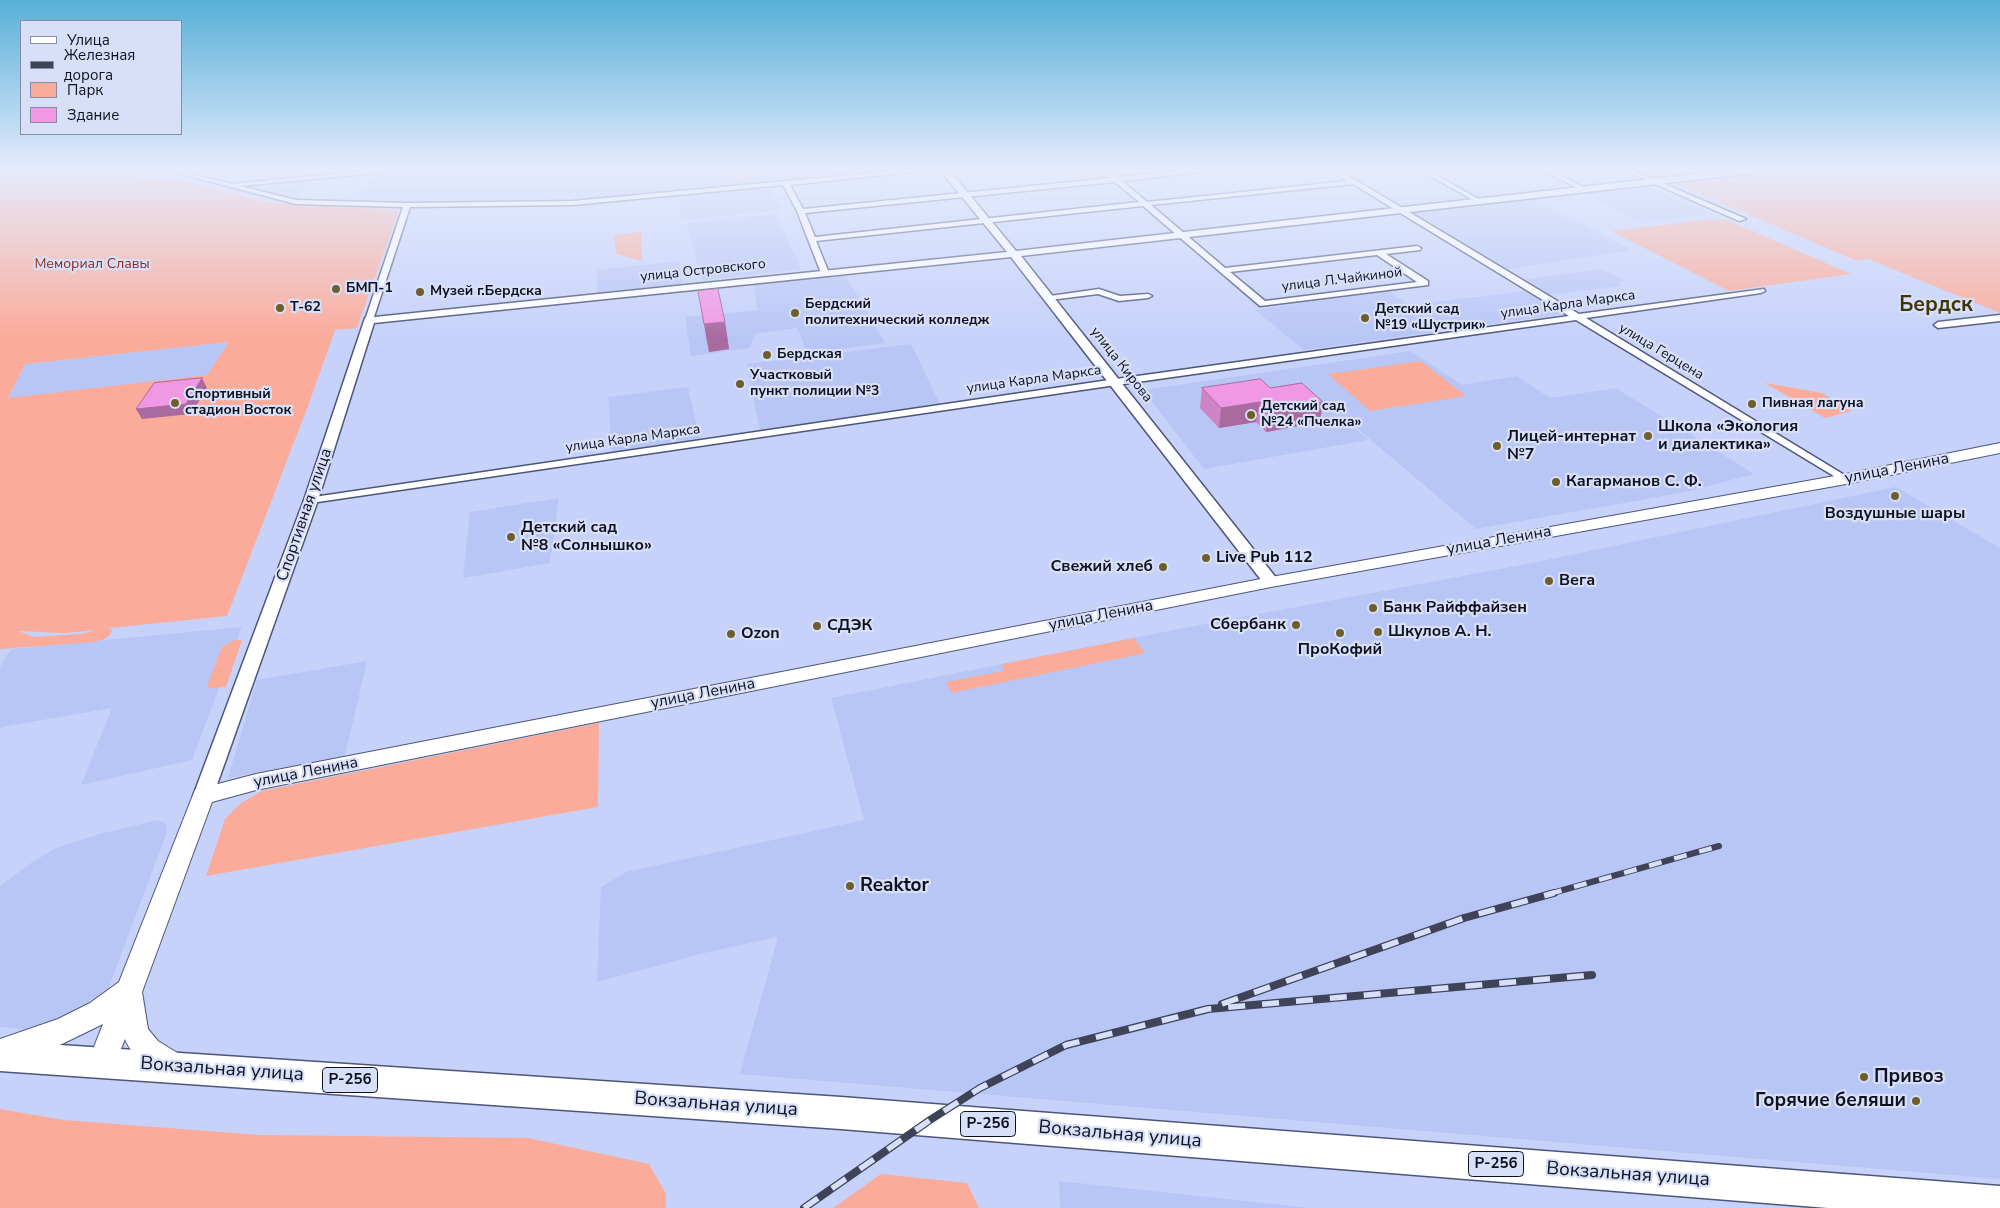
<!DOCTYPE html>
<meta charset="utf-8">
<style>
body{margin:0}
#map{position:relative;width:2000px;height:1208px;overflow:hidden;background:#c6d2fa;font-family:"Nunito Sans",sans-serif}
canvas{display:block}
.legend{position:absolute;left:20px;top:20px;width:162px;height:115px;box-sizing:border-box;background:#d8dff8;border:1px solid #878da1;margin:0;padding:6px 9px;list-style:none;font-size:15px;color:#0e111f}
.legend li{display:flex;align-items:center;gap:10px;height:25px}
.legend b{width:25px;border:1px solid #878da1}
</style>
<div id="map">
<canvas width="2000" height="1208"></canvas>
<ul class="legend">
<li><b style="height:6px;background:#fff"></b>Улица</li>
<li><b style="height:6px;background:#3e4358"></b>Железная дорога</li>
<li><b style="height:14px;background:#fbab9a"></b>Парк</li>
<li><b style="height:14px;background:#f198e4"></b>Здание</li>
</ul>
</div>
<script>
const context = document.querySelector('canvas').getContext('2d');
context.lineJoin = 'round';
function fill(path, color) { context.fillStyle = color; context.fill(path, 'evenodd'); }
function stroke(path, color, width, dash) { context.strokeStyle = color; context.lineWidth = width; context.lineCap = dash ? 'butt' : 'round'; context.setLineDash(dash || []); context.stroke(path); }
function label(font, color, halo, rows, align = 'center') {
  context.font = font + ' "Nunito Sans",sans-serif'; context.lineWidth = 4.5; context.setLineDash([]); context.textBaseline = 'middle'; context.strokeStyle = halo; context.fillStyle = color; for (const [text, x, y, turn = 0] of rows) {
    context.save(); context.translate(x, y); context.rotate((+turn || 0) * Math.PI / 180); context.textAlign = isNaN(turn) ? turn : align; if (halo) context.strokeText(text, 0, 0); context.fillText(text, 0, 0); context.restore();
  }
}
fill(new Path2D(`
 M408 170H909L551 202 390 203 359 201 377 173Z
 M309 179 296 201 234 185Z
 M1644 185 1712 214 1643 223 1579 192Z
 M771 188 780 210 682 220 678 195Z
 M1530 198 1632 250 1503 270 1406 212Z
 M776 214 801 269 702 280 686 223Z
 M679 261 682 284 597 293V270Z
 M1600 269 1626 281 1618 283 1623 286 1546 295 1520 280Z
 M845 274 885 343 808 353 797 328 754 334 750 348 691 356 685 317 758 310 753 284Z
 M1388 290 1409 305 1526 291 1563 314 1304 350 1255 310Z
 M230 342 207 375 8 399 25 364Z
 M911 344 940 404 760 431 747 364Z
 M1411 351 1462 385 1517 376 1550 398 1616 388 1754 474 1681 493 1476 529 1333 408 1368 440 1204 469 1143 390Z
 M688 387 700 440 612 453 608 397Z
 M1896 487 2000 548V1179L740 1074 778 937 704 953 597 982 601 887 626 872 864 820 831 698 1179 629 1532 563Z
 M559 498 550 563 463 578 470 512Z
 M242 627 192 760 81 785 112 708 2 727 0 730V667L11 649Z
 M367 661 345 756 228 778 257 680Z
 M158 820 165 823 167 828 166 835 107 992 35 1030 0 1027V886L31 863 56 848 100 834Z
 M1059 1181 1310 1208H1060Z`), '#b8c6f5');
fill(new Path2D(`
 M715 170H768C757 181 733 180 719 176Z
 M1772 170H2000V313L1868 259 1857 261 1672 182Z
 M79 173 177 179 266 202 399 210 357 328 335 330 308 406 227 616 109 628 112 630C109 639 102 640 94 642L0 649V175ZM229 342 207 375 8 398 25 364ZM96 630 81 634 34 637 18 631 65 633Z
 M1713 219 1727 220 1851 274 1729 291 1611 231Z
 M641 232 642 261 616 254 614 235Z
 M1421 361 1466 396 1370 411 1328 374Z
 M1765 383 1822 393 1852 411 1825 418Z
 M1134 638 1145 653 951 693 946 682 1004 671 1002 664Z
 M234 640H242L226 687 209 688 207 686 222 647Z
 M599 723 598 807 206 876 225 819 241 803 262 791Z
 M0 1109 64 1120 260 1135 528 1138 649 1164 666 1194V1208H0Z
 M881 1174 967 1183 979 1208H833Z`), '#fbab9a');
const minor = new Path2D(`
 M176 170 232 184 375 170H405L240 186 296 200 407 203 573 201 904 170H931L790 185 803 209 1111 178 1102 170H1109L1118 177 1189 170H1215L1122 181 1147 202 1347 181 1331 170H1339L1579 314 1764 289 1765 291 1761 293 1586 318 1851 479 1846 482 1842 481 1576 320 1116 385 311 503 305 500 307 498 1116 379 1569 316 1353 184 1151 205 1225 268 1417 246 1421 248 1420 250 1386 254 1428 281V285L1260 306 1143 206 816 241 829 273 825 275 821 273 797 211 783 185 573 205 410 207 373 320 369 323 365 320 403 207 296 204 177 173ZM1115 182 1139 202 815 237 805 213ZM1377 255 1417 282 1265 301 1230 272Z
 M1419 170H1427L1482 201 1477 202Z
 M1541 170H1550L1587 189 1582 190Z
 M1623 170H1632L1746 219 1739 221Z
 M1099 289 1120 296 1148 294 1152 296 1148 298 1119 301 1098 294 1050 300 1046 298 1050 296Z
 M2000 315V321L1938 328 1934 325 1938 322Z`);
const tertiary = new Path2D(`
 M940 170H949L1016 251 1730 170H1759L1755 173 1021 256 1277 579 1279 582 1277 585H1265L1011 257 374 323 318 500 213 796 210 801 203 803 196 801 193 796 304 500 365 318 1007 252Z`);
const secondary = new Path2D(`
 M2000 443V453L1846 484 1271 587 256 790 212 802 142 992 148 1029 158 1041 179 1054 183 1063 179 1072 169 1076C150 1069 133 1059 125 1039L112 1071 102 1075 92 1071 88 1062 103 1024 62 1044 0 1065V1039L58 1019 90 1003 119 982 195 790 256 774 1271 577 1846 474Z`);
const trunk = new Path2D(`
 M0 1041 841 1097 2000 1186V1208H1828L841 1129 0 1071Z`);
stroke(minor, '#4d5679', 3);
stroke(tertiary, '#4d5679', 3);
stroke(secondary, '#4d5679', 2);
stroke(trunk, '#4d5679', 3);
fill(minor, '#fff');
fill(tertiary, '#fff');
fill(secondary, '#fff');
fill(trunk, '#fff');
const railFar1 = new Path2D(`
 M1549 894 1719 846`);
const rail = new Path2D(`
 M1222 1004 1464 918 1554 893
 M804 1208 930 1120 980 1088 1066 1045 1208 1009 1592 975`);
stroke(railFar1, '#3e4358', 6);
stroke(rail, '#3e4358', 8);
stroke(railFar1, '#d8dff8', 4.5, [13]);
stroke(rail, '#d8dff8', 5.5, [17]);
fill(new Path2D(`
 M698 291 725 322 729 349 709 352Z
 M1202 388H1270L1320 422 1266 432 1256 422 1219 428 1200 408Z`), '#cf83c4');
fill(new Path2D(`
 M725 322 729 349 709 352 704 324Z
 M202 378 207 388 191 414 142 419 136 409Z
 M1260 402 1256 422 1219 428 1221 408Z
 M1323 402 1320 422 1266 432 1269 412Z`), '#a96aa0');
const building = new Path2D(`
 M718 289 725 322 704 324 698 291Z
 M202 378 186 404 136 409 154 383Z
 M1261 379 1270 388 1302 383 1323 402 1269 412 1260 402 1221 408 1202 388Z`);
fill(building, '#f198e4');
stroke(building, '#a96aa0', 1);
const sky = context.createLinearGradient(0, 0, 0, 339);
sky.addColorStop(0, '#57b0d8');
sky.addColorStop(0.5, '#e5ebfd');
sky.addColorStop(1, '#e5ebfd00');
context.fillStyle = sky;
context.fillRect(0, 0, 2000, 339);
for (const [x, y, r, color] of [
 [336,289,5,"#6d5e2b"],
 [420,292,5,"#6d5e2b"],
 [280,308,5,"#6d5e2b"],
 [795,313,5,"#6d5e2b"],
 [1365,318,5,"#6d5e2b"],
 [767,355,5,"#6d5e2b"],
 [740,384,5,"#6d5e2b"],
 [175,403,5,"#6d5e2b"],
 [1752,404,5,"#6d5e2b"],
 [1251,415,5,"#6d5e2b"],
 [1648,436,5,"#6d5e2b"],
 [1497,446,5,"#6d5e2b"],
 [1556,482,5,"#6d5e2b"],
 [1895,496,5,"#6d5e2b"],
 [511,537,5,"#6d5e2b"],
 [1206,558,5,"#6d5e2b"],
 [1163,567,5,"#6d5e2b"],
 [1549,581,5,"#6d5e2b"],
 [1373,608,5,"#6d5e2b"],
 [1296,625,5,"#6d5e2b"],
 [817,626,5,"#6d5e2b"],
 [1378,632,5,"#6d5e2b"],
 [1340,633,5,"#6d5e2b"],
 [731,634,5,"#6d5e2b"],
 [850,886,5,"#6d5e2b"],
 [1864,1077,5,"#6d5e2b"],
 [1916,1101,5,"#6d5e2b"]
]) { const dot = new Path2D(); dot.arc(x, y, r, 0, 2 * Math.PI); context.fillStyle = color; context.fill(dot); stroke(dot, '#d8dff8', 2); }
label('14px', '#8e2b19', '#d8dff8', [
 ["Мемориал Славы",92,265]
]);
label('14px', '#0e111f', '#d8dff8', [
 ["улица Островского",703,271,-6],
 ["улица Л.Чайкиной",1342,280,-7],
 ["улица Карла Маркса",1568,305,-8],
 ["улица Герцена",1661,352,31],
 ["улица Кирова",1121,365,52],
 ["улица Карла Маркса",1034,380,-8],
 ["улица Карла Маркса",633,439,-8]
]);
label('bold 14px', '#0e111f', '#d8dff8', [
 ["БМП-1",346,289],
 ["Музей г.Бердска",430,292],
 ["Бердский",805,305],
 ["политехнический колледж",805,321],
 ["Т-62",290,308],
 ["Детский сад",1375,310],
 ["№19 «Шустрик»",1375,326],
 ["Бердская",777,355],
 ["Участковый",750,376],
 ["пункт полиции №3",750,392],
 ["Спортивный",185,395],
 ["стадион Восток",185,411],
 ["Пивная лагуна",1762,404],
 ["Детский сад",1261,407],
 ["№24 «Пчелка»",1261,423]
], 'left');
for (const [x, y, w] of [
 [350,1080,55],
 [988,1124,55],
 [1496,1164,55]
]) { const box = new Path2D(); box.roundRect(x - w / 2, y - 12.5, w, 25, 4); context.fillStyle = '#d8dff8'; context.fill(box); stroke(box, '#0e111f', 1); }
label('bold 15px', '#0e111f', null, [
 ["Р-256",350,1080],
 ["Р-256",988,1124],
 ["Р-256",1496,1164]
]);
label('bold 16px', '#0e111f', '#d8dff8', [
 ["Школа «Экология",1658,427],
 ["и диалектика»",1658,445],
 ["Лицей-интернат",1507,437],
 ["№7",1507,455],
 ["Кагарманов С. Ф.",1566,482],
 ["Воздушные шары",1895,514,"center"],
 ["Детский сад",521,528],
 ["№8 «Солнышко»",521,546],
 ["Live Pub 112",1216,558],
 ["Свежий хлеб",1153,567,"right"],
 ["Вега",1559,581],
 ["Банк Райффайзен",1383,608],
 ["Сбербанк",1286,625,"right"],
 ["СДЭК",827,626],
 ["Шкулов А. Н.",1388,632],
 ["Ozon",741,634],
 ["ПроКофий",1340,650,"center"]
], 'left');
label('16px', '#0e111f', '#d8dff8', [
 ["улица Ленина",1897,469,-11],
 ["Спортивная улица",305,515,-71],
 ["улица Ленина",1499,541,-10],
 ["улица Ленина",1101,616,-11],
 ["улица Ленина",703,694,-11],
 ["улица Ленина",306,773,-11]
]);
label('bold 19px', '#0e111f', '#d8dff8', [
 ["Reaktor",860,886],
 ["Привоз",1874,1077],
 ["Горячие беляши",1906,1101,"right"]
], 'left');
label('19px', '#0e111f', '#d8dff8', [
 ["Вокзальная улица",222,1070,4],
 ["Вокзальная улица",716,1105,4],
 ["Вокзальная улица",1120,1135,5],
 ["Вокзальная улица",1628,1175,4]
]);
label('bold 21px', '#403409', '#d8dff8', [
 ["Бердск",1936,306]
]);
</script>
